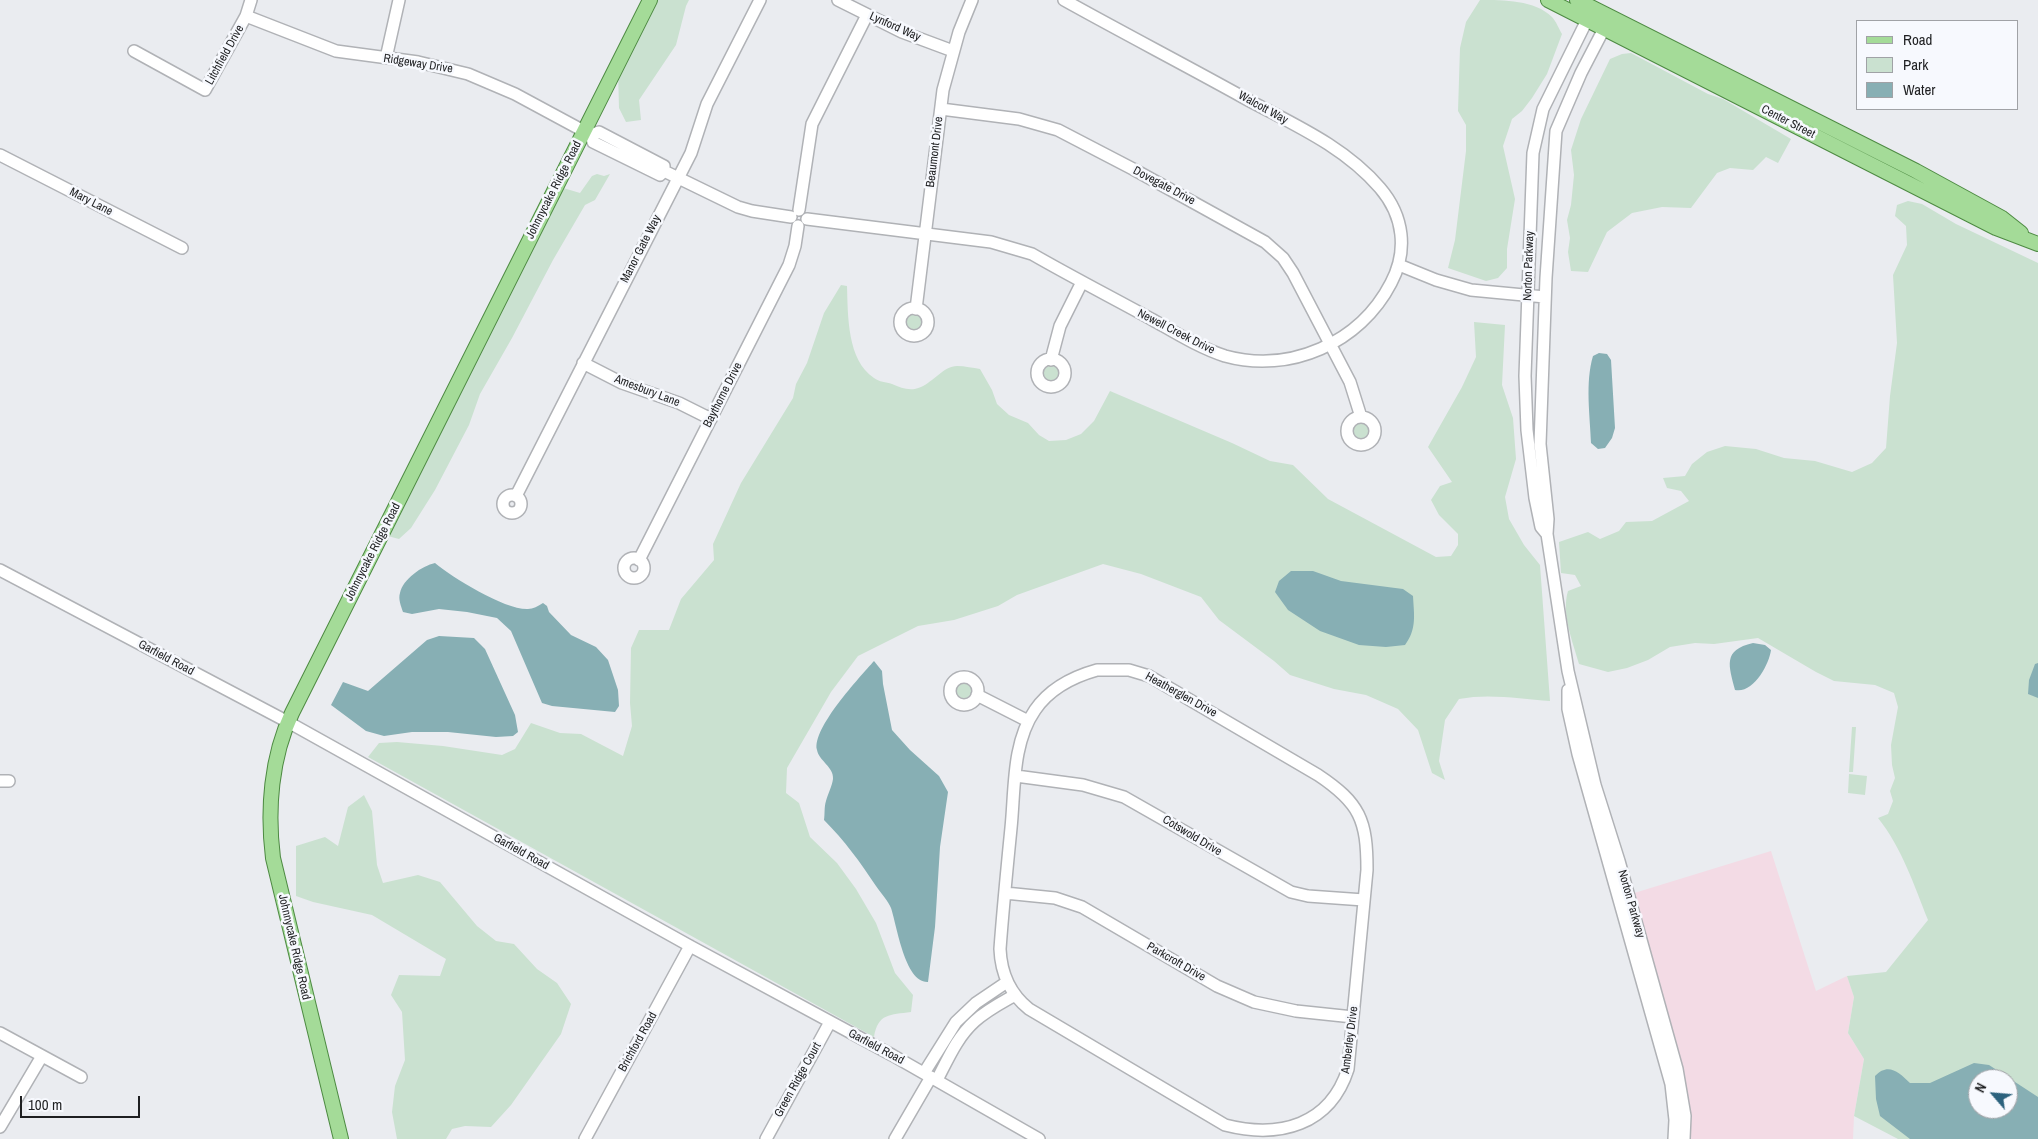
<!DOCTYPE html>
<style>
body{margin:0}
#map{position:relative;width:2038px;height:1139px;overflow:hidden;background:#eaecf0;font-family:"Archivo Narrow",sans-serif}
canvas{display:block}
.legend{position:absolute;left:1856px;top:20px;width:162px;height:90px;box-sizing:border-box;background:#f7f9fe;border:1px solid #a0a2a6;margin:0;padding:6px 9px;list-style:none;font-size:15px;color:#1e1f21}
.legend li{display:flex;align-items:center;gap:10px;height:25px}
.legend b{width:25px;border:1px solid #a0a2a6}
.north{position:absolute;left:1968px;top:1069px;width:50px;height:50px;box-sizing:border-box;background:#f7f9fe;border:1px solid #a0a2a6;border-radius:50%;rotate:297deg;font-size:14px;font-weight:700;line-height:20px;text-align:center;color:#1e1f21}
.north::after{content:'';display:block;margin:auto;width:18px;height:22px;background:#2c627d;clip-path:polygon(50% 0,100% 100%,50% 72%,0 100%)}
.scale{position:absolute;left:20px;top:1096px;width:120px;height:22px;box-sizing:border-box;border:2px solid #1e1f21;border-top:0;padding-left:6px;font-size:15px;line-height:18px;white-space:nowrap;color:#1e1f21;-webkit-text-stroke:4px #f7f9fe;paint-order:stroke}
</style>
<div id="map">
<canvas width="2038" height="1139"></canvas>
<ul class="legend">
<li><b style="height:6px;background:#a4db98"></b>Road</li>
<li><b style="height:14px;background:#cae1d0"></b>Park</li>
<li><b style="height:14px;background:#87afb4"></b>Water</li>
</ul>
<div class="north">N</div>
<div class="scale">100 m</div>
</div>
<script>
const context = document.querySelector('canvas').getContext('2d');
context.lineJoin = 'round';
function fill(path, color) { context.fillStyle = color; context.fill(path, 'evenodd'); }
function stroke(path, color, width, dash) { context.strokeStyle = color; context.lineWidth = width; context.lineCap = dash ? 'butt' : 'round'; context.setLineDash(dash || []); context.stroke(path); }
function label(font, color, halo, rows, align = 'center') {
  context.font = font + ' "Archivo Narrow",sans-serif'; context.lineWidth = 5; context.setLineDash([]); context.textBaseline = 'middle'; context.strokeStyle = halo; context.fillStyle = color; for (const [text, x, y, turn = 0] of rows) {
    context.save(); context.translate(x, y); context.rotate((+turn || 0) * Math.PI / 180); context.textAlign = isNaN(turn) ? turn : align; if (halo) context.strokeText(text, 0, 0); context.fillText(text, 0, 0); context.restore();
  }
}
fill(new Path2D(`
 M1771 851 1816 991 1847 976 1854 997 1848 1033 1864 1059 1854 1116 1853 1139H1688L1631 894Z`), '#f3dbe5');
fill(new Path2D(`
 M657 0H689L686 6 676 45 639 100 641 120 626 122 619 108 618 71Z
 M1480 0C1504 0 1535 0 1552 17 1556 21 1559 29 1562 34L1547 74 1532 98 1522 111 1512 119 1503 146 1515 199 1507 249V268L1498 278 1486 281 1448 268 1455 240 1466 151V125L1458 111 1460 48 1466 22Z
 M1631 53 1708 94 1723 99 1791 139 1778 163 1766 157 1753 170 1730 168 1717 173 1691 208 1662 207 1632 213 1607 232 1588 272 1571 271 1568 252 1570 238 1567 220 1571 205 1574 175 1571 150 1581 119 1610 59 1622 54Z
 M597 174 604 176 610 174 595 200 585 205 553 260 512 338 480 394 469 425 435 490 411 528 399 539 384 535 560 187 580 193 592 176Z
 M1908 201 1922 204 1956 224 2038 263V1139H1898L1854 1116 1864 1059 1848 1033 1854 997 1847 976 1886 972 1928 920C1914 885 1902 848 1878 818L1888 814 1893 801 1890 791 1895 778 1892 765 1891 745 1898 707 1894 693 1875 685 1834 681 1816 672 1758 638 1714 644 1695 643 1670 647 1648 660 1627 668 1608 672 1579 664C1573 642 1561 614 1568 591L1581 586 1575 575 1561 573 1559 542 1588 532 1600 539 1619 531 1626 522 1652 521 1689 501 1681 491 1667 488 1663 478 1685 476 1692 464 1707 452 1725 446 1756 449 1784 458 1815 461 1852 472 1872 463 1886 448 1890 396 1897 343 1893 275 1907 245 1906 226 1895 216 1897 205ZM1978 1079H2008V1109H1978Z
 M841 285 847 286C848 316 847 360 874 378 879 382 886 382 892 384 902 388 910 392 921 387 933 382 944 366 957 366 965 366 973 368 980 369L992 390 997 404 1009 415 1028 423 1039 435 1049 441 1066 440 1081 434 1094 421 1110 391 1232 443 1270 461 1293 465 1328 499 1436 557 1451 556 1458 545V534L1439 515 1431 500 1440 486 1452 482 1428 447 1462 387 1476 357 1474 322 1505 325 1502 385 1513 418 1516 459 1505 497 1509 519 1524 545 1540 565 1550 701C1521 699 1489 693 1459 699L1445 720 1439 761 1445 780 1432 773 1418 730 1398 709 1366 695 1334 689 1290 675 1274 661 1219 620 1201 597 1141 574 1103 564 1017 595 998 606 954 620 918 626 858 656 831 692 787 768 786 793 799 803 810 837 837 863 856 889 876 923 895 973 913 995 911 1012C890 1015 878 1013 874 1037L368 757 379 743 397 742 443 746 502 755 515 749 531 723 560 733 581 734 623 756 632 726 630 703 631 648 639 630H669L681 599 714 560 713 544 741 483 793 398 796 384 807 363 824 313Z
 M905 323a9 9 0 1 1 18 0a9 9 0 1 1-18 0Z
 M1043 374a9 9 0 1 1 18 0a9 9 0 1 1-18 0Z
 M1352 431a9 9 0 1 1 18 0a9 9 0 1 1-18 0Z
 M954 690a10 10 0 1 1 20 0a10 10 0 1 1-20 0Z
 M1852 727H1856L1853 772H1849Z
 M1849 774 1867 776 1865 795 1848 793Z
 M364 795 372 811 377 865 383 883 418 875 440 882 477 926 496 941 514 944 537 969 557 983 571 1004 561 1034 511 1105 491 1127 465 1126 452 1129 446 1139H397L392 1112 395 1086 405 1060 402 1012 391 995 399 975 440 976 446 959 372 915 313 902 296 896V846L325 837 338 846 348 807Z`), '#cae1d0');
fill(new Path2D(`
 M1599 353 1607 354 1611 360 1615 428 1612 438 1605 448 1598 449 1591 443C1590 415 1585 383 1593 356Z
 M435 563C453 578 505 610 528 609 533 609 538 606 543 603L547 606 549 612 571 635 596 647 608 660 618 690 619 706 615 712 552 706 542 703 511 631 497 618 467 612 439 609 412 614 403 612C401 606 398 599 400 593 403 579 422 566 435 563Z
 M1291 571H1313L1341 581 1403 589 1413 596C1414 615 1417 629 1405 645L1386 647 1359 645 1320 631 1288 610 1275 592 1279 581Z
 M439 636 474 638 485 649 515 715 518 732 513 736 496 737 448 732H412L384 736 366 731 331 705 343 682 368 691 427 640Z
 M1753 643 1765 645 1771 650C1769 665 1753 694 1735 690 1729 666 1722 650 1753 643Z
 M874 661 882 671 883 684 892 730 910 750 939 776 948 792 940 847 935 927 928 982C905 983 897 926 891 908 888 901 881 893 876 886 860 862 845 841 824 820 825 814 824 807 826 801 828 794 832 786 833 779 834 767 819 761 817 750 812 728 860 677 874 661Z
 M2038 663V698L2028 694 2029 680 2035 664Z
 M1974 1063 1989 1065 2038 1097V1139H1910L1880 1116 1876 1099 1875 1076C1888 1062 1899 1072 1910 1083H1930ZM1978 1079H2008V1109H1978Z`), '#87afb4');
const minor = new Path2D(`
 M838 0 902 32 953 51
 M246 16 336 51 418 62 468 74 515 94 591 135
 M1608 21 1581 73 1556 131 1546 278 1540 444 1548 519 1547 534 1568 671 1595 785 1619 861 1677 1069 1685 1116 1684 1139
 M134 51 205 90 246 16 251 0
 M386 58 399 0
 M941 109 1019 119 1058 130 1133 169 1265 242 1283 258 1293 273 1350 382 1361 417
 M0 155 182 248
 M664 171 660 175 593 142 591 135 599 132 664 166V171L738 207 752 211 791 217
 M799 210 812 124 867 15
 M807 219 991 242 1032 254C1072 277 1113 298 1153 320 1176 333 1200 348 1225 356 1290 374 1360 343 1391 283 1408 251 1404 216 1380 188 1345 147 1295 125 1248 100 1187 66 1125 34 1064 0
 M1399 265 1436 280 1471 290 1545 297
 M900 322a14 14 0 1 1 28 0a14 14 0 1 1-28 0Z
 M916 309 943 90 959 32 972 0
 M1037 373a14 14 0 1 1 28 0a14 14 0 1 1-28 0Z
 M1051 360 1060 326 1082 282
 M583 363 622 383 679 403 711 419
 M1347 431a14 14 0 1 1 28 0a14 14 0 1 1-28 0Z
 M503 504a9 9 0 1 1 18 0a9 9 0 1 1-18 0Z
 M516 496 691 153 707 104 760 0
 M1546 533 1541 527 1535 498 1527 430 1525 376 1533 153 1543 109 1590 14
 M624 568a10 10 0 1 1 20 0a10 10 0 1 1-20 0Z
 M639 560 789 265 795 246 798 226
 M0 570 288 722 690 946 892 1055 1039 1139
 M1097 670H1129L1149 676 1318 775C1360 803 1367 820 1367 870L1348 1069C1330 1125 1280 1139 1225 1125L1029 1009C1009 993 1001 973 1000 949 1003 908 1007 868 1011 828 1015 789 1012 743 1035 710 1050 688 1072 677 1097 670Z
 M950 691a14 14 0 1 1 28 0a14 14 0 1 1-28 0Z
 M1568 690V709L1578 754 1671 1084 1675 1120 1674 1139
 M977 695 1028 721
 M1016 776 1083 785 1124 797 1291 892 1308 896 1364 900
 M0 781H9
 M1005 893 1055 898 1082 907 1217 986 1254 1002 1296 1011 1353 1017
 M0 1033 81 1077
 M924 1073 956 1022 976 1003 1007 982
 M937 1080C948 1059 957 1037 975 1021 987 1010 1001 1003 1015 995
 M0 1127 42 1056
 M585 1139 690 946
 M766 1139 830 1022
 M895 1139 931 1077`);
const major = new Path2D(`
 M1548 0 1996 228 2038 244
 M1577 0 1916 171 2002 218 2021 233
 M341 1139 273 858C267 810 271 757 292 713L650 0`);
stroke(minor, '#b0b2b6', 14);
stroke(major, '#4d8a42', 16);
stroke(minor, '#fff', 11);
stroke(major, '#a4db98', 14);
label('12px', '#1e1f21', '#f7f9fe', [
 ["Lynford Way",895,27,24],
 ["Litchfield Drive",225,55,-61],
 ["Ridgeway Drive",418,64,9],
 ["Walcott Way",1263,108,29],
 ["Center Street",1788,122,27],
 ["Beaumont Drive",935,152,-83],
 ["Dovegate Drive",1164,186,28],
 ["Johnnycake Ridge Road",554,190,-63],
 ["Mary Lane",91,202,27],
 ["Manor Gate Way",641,249,-63],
 ["Norton Parkway",1529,266,-88],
 ["Newell Creek Drive",1176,332,27],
 ["Amesbury Lane",647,391,21],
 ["Baythorne Drive",723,395,-63],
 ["Johnnycake Ridge Road",373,552,-63],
 ["Garfield Road",166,658,28],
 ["Heatherglen Drive",1181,695,29],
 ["Cotswold Drive",1192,836,31],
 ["Garfield Road",521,852,29],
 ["Norton Parkway",1631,904,74],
 ["Johnnycake Ridge Road",294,947,77],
 ["Parkcroft Drive",1176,962,30],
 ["Amberley Drive",1350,1040,-83],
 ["Brichford Road",638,1042,-61],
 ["Garfield Road",876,1047,28],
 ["Green Ridge Court",798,1080,-61]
]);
</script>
